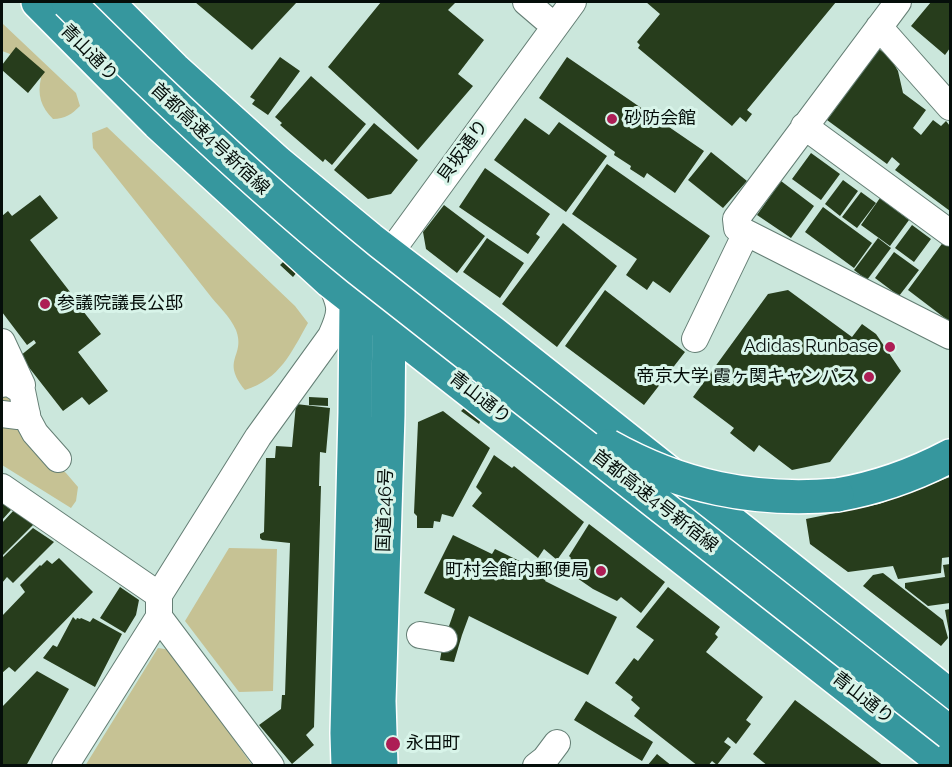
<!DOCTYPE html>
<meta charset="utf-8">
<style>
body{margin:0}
#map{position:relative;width:952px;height:767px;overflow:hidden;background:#cbe7dc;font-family:Raleway,sans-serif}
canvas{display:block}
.frame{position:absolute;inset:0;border:3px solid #050e0a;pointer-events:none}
</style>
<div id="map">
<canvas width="952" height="767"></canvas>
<div class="frame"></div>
</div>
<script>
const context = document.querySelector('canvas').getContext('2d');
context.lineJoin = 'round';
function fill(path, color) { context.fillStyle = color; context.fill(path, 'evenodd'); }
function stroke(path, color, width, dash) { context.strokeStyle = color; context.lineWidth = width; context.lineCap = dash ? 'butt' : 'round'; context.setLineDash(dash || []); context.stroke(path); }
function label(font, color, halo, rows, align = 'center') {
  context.font = font + ' Raleway,"Noto Sans JP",sans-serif'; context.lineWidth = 6; context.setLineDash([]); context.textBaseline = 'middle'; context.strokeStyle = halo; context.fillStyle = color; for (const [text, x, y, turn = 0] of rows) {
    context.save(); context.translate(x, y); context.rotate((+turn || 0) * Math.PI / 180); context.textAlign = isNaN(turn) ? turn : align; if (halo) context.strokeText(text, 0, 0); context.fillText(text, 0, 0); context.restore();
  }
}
fill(new Path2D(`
 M2 23 76 93 80 106C72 114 65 119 53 119 41 107 37 95 41 78 30 63 19 57 2 51Z
 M107 127 295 306 308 323C291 353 280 379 245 390 220 359 246 357 236 330 230 316 217 305 208 293 170 244 131 196 93 148L92 133Z
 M2 351 35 445 66 473 78 487 76 501 71 508 2 465Z
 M229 548 277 549 273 691 239 692 185 621Z
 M158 648 171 650 252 765 85 766Z`), '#c6c294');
fill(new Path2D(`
 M195 2H297L252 50Z
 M381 2H456L448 10 484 40 458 74 473 86 418 150 328 67Z
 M646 2H836L747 110 752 114 746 122 740 117 732 126 638 48 640 45 637 42 660 14Z
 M931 2H950V48L945 55 911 26Z
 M16 47 45 72 28 93 2 70V65Z
 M879 49 891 59 898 71 903 93 926 110 913 128 921 135 933 120 941 126 946 121 950 126V211L895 170 900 164 892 157 887 164 827 120Z
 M280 57 300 71 268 115 252 104 255 100 250 97Z
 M567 57 704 151 675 193 647 173 644 178 630 169 631 166 614 155 615 152 539 98Z
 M311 76 366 124 332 165 325 159 323 162 280 125 282 123 275 117Z
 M525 118 549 135 559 122 607 156 566 212 494 160Z
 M374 123 418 160 391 194 368 199 334 170Z
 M711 152 747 181 723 208 688 180Z
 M811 153 840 174 821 200 792 179Z
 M607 164 710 236 670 293 653 281 647 290 626 275 637 259 572 214Z
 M485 168 550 214 536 234 540 237 528 254 459 207Z
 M843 180 858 191 840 216 825 204Z
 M781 181 814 206 791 238 757 215Z
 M861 192 876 203 857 228 842 217Z
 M40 195 58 218 30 240 77 301 83 297 89 306 83 311 101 334 78 352 108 391 89 405 82 397 63 411 20 356 36 343 34 340 27 345 2 312V216L8 211 12 216Z
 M880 198 909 220 890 246 861 225Z
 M444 205 485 236 457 273 426 249 423 232Z
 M823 207 872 243 854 268 805 232Z
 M563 223 617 266 557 347 502 304Z
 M912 225 931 239 914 262 895 248Z
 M487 238 524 263 500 298 463 272Z
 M878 238 891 248 867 280 854 270Z
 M944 241 950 245V322L908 290Z
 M894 252 919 270 899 296 875 278Z
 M285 260 297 272 293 277 280 265Z
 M605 290 685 352 644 405 565 346Z
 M788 290 852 337 862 324 876 334 901 371 830 462 792 470 759 445 754 452 730 433 734 428 693 397 768 294Z
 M309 397 328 398V406L309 405Z
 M296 404 330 408 326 453 320 452 319 486H321L314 727 306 735 314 745 292 764 259 725 281 709 282 695H285L290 543 262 540 260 538V534L264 532 266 458H275L276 446 292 447Z
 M464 408 481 420 479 424 461 411Z
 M443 411 490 448 453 517 442 514 440 522 434 521 433 528H417V516L414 513 418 422Z
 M494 455 512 468 514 466 584 522 557 560 544 549 538 558 472 506 482 493 476 487Z
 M950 477V557L942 558 941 573 898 579 893 566 848 572 810 544 806 519 879 504Z
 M2 503 11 510 2 520Z
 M14 510 34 524 2 556V523Z
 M589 524 665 582 641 613 621 597 617 601 593 589 564 569 571 558 569 556Z
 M33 528 54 542 13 583 7 577 2 583V558Z
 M453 535 492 554 495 549 548 575 545 581 617 617 588 675 469 616 462 635 454 662 440 660 443 643 455 609 424 593Z
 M59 558 93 592 15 672 9 667 2 673V616L25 592 20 585 40 565 41 566 47 560 52 564Z
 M950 564V603L928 606 905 588V583L945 577 943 565Z
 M883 573 943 620 948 638 941 646 863 586 873 575Z
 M120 587 139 600 136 615 125 633 100 618Z
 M668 587 720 627 715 634 718 637 706 652 763 697 746 720 751 724 736 744 728 737 724 742 731 747 717 765 712 761 708 766H698L634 716 640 708 631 700 633 697 615 683 634 658 638 661 654 640 636 627Z
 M950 609V632H949L945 610Z
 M73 617 76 620 77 618 80 619 81 618 90 622 93 618 122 634 95 687 43 658 53 645 57 647Z
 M37 671 69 689 26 766H2V707Z
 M795 700 884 766H768L753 754Z
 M586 701 653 742 642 761 574 720Z
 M657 754 672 766H647Z`), '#273d1c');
const minor = new Path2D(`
 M526 2 554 26
 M898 2 736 219 737 228 950 336
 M879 27 950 107
 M804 126 950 233
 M379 268 573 2
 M695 339 746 233
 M2 342 22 385
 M2 384 8 382 22 391 28 420 35 433 58 459
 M2 414 18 416 27 414
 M2 487 159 595
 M159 617 271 766
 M420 635 444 639
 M65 766 159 617V595L258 437 331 336C343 310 341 306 330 281
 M536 766 545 759 557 743`);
const highway = new Path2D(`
 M38 2 158 123 330 281 948 766
 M107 2 174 69 277 162 370 239 493 333 950 696
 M837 495C877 488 914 475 950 456
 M348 766 347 733 355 413 356 302
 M381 766 379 701 388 415 389 312`);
stroke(minor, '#647e74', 28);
stroke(highway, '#fff', 36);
stroke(minor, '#fff', 26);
stroke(highway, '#36979e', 33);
const highwayBridge = new Path2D(`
 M68 2C162 96 256 185 359 269L950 733
 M608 446C681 487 753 502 837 495`);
stroke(highwayBridge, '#fff', 36, []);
stroke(highwayBridge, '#36979e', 33);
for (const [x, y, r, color] of [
 [612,119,6,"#ad1e55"],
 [45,304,6,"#ad1e55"],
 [890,347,6,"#ad1e55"],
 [869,377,6,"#ad1e55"],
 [601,571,6,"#ad1e55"],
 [393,744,8,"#ad1e55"]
]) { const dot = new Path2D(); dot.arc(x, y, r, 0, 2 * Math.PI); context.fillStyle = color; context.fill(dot); stroke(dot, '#d8f4e9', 2); }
label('18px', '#050e0a', '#d8f4e9', [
 ["青山通り",89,53,45],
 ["首都高速4号新宿線",210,139,43],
 ["貝坂通り",463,151,-54],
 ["青山通り",480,398,38],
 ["首都高速4号新宿線",655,501,38],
 ["国道246号",385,510,-88],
 ["青山通り",863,698,38]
]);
label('18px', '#050e0a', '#d8f4e9', [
 ["砂防会館",624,119],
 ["参議院議長公邸",57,304],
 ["Adidas Runbase",878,347,"right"],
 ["帝京大学 霞ヶ関キャンパス",857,377,"right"],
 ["町村会館内郵便局",589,571,"right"],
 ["永田町",406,744]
], 'left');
</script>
